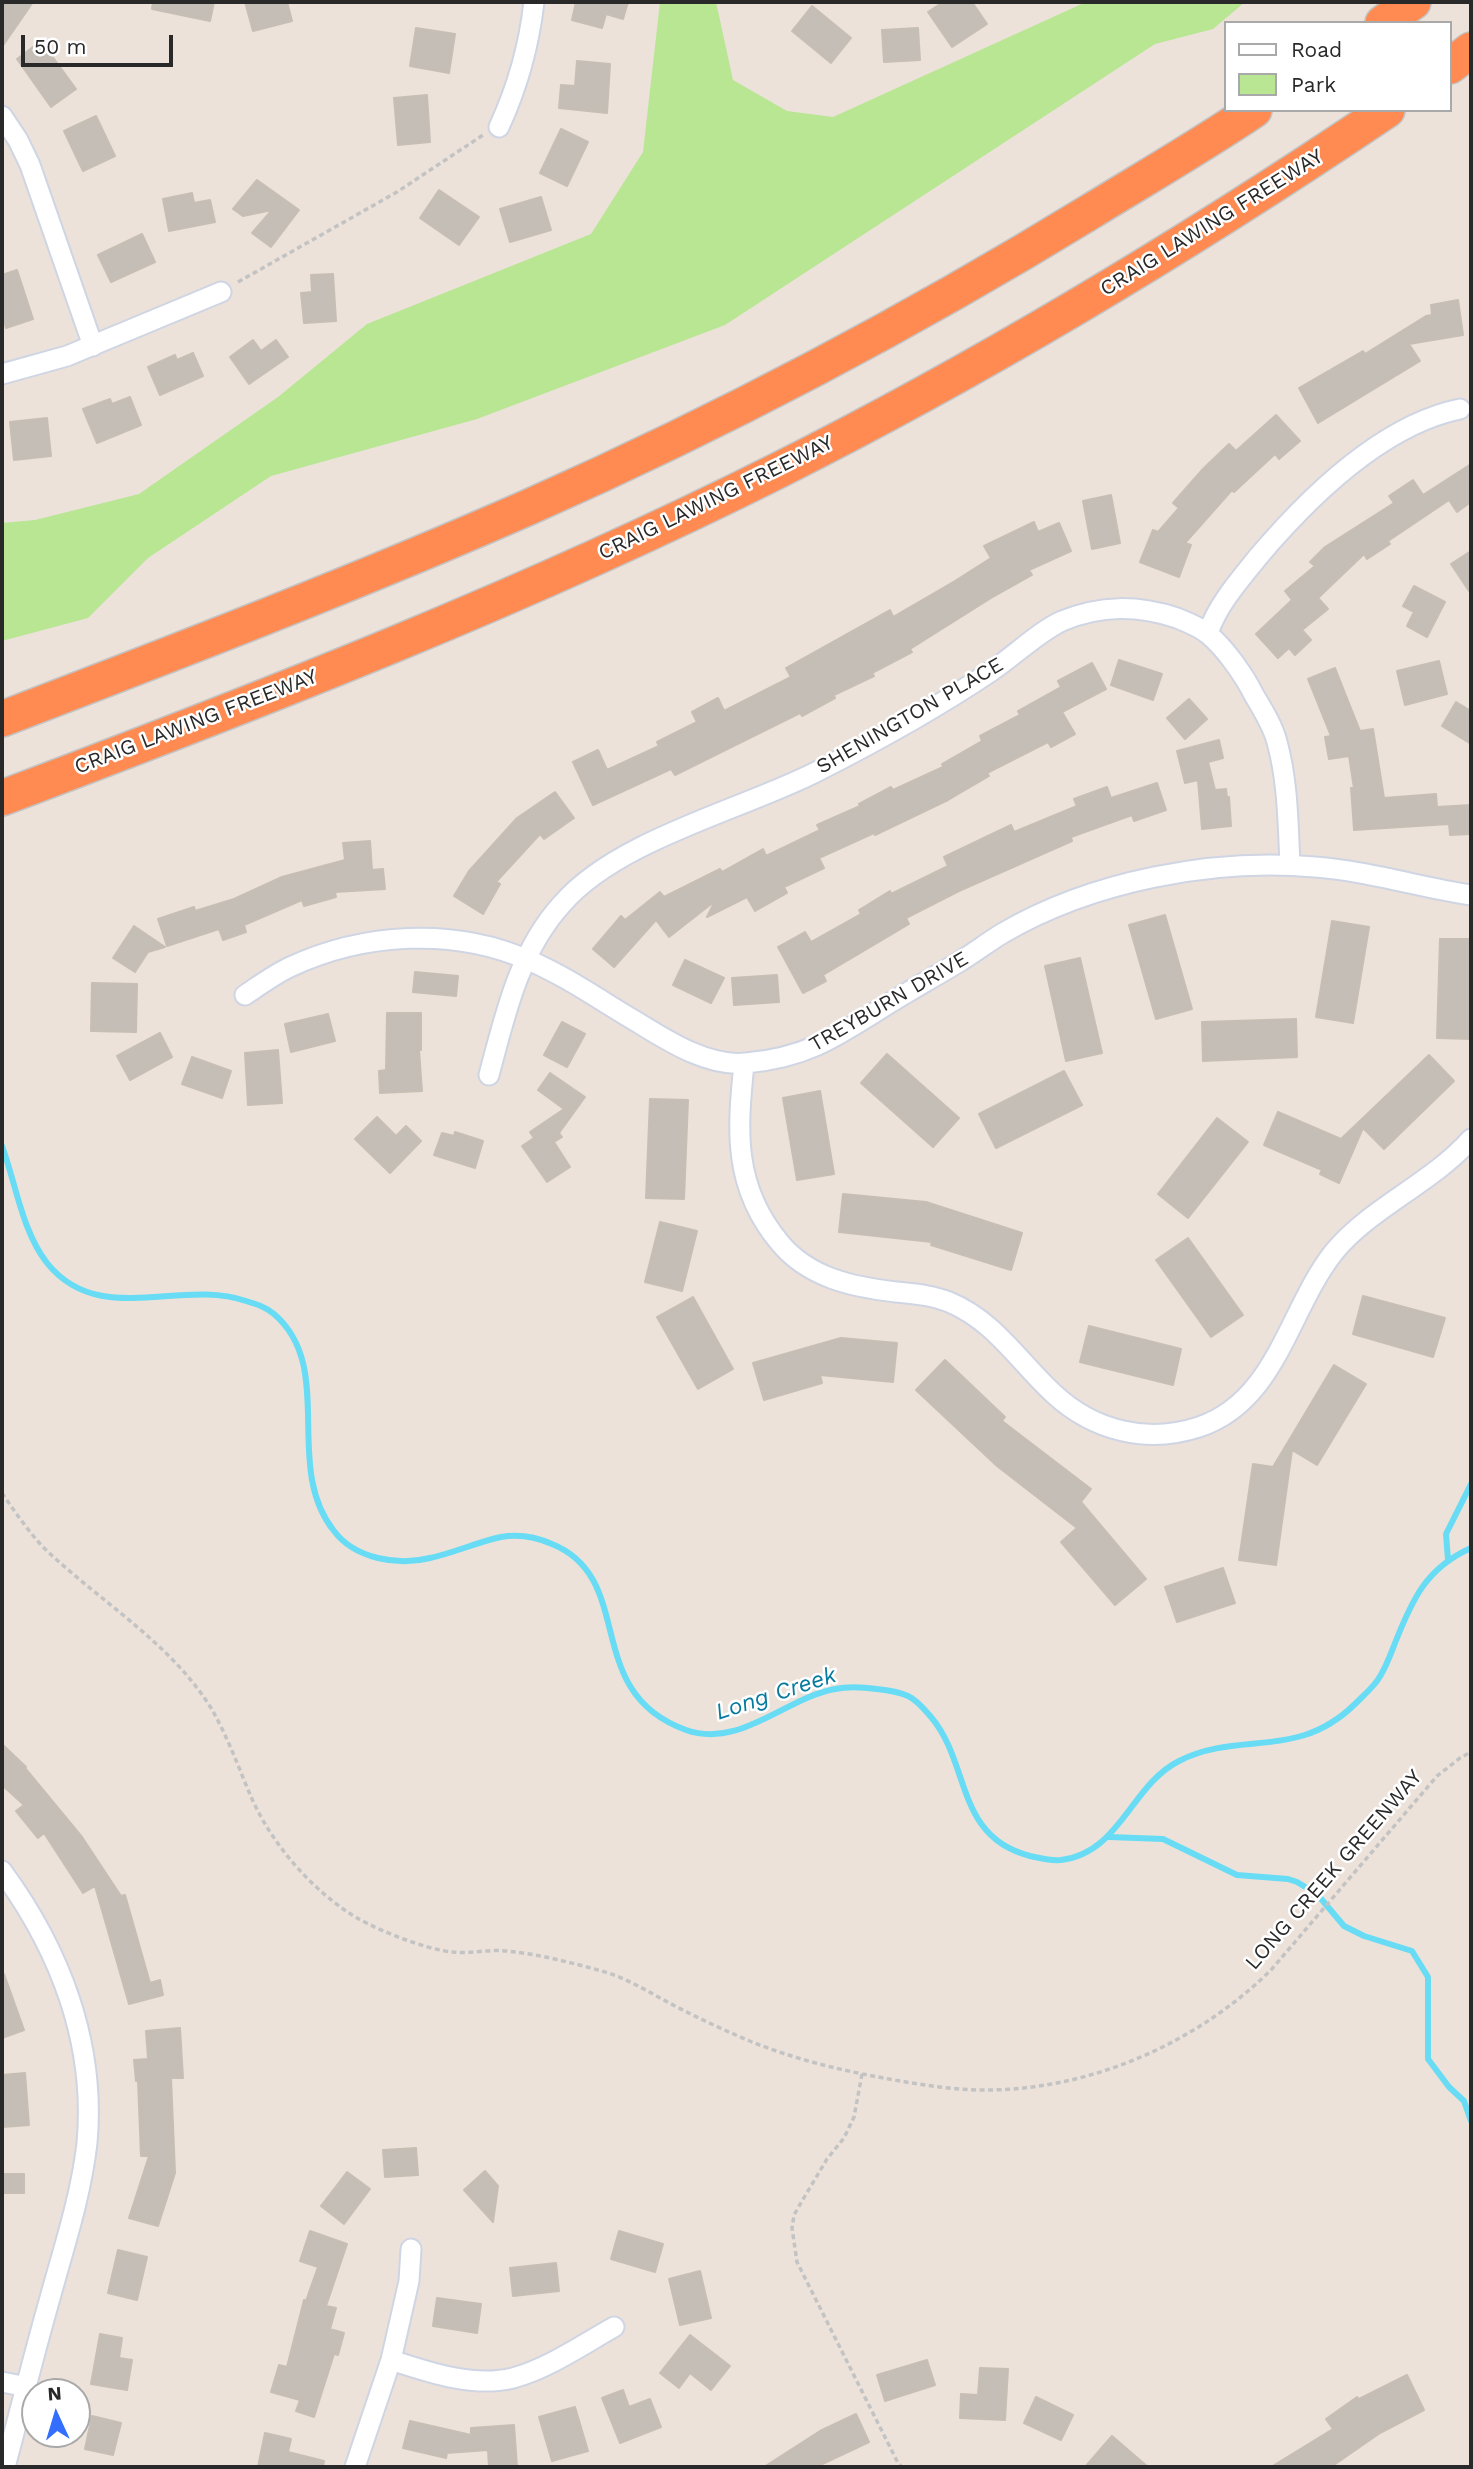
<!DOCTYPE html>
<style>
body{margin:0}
#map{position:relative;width:1473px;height:2469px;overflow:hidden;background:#ece2da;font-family:"Work Sans",sans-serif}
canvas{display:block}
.frame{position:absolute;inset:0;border:4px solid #292929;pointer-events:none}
.legend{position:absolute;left:1224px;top:21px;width:228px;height:91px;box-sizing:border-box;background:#fff;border:2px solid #a9a9a9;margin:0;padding:9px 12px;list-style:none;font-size:21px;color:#292929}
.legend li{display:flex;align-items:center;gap:14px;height:35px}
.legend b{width:35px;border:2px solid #a9a9a9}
.north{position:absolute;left:21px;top:2378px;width:70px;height:70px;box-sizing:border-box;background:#fff;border:2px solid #a9a9a9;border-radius:50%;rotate:356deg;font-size:19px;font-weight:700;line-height:28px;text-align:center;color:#292929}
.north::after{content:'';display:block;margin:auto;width:24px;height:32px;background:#346eff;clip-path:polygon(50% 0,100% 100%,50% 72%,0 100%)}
.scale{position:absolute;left:21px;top:35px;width:152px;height:32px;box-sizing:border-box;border:4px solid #292929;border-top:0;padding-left:9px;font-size:21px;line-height:24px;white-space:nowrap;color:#292929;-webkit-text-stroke:5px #fff;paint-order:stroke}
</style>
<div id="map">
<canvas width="1473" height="2469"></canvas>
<div class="frame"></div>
<ul class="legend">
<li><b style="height:9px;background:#fff"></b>Road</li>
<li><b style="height:19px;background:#b8e693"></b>Park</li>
</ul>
<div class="north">N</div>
<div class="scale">50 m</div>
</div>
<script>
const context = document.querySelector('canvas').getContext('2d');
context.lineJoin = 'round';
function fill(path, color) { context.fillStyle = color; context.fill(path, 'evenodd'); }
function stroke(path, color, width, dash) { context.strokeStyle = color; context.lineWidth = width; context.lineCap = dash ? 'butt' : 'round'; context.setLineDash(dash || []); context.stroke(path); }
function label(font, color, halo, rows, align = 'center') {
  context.font = font + ' "Work Sans",sans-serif'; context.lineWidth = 5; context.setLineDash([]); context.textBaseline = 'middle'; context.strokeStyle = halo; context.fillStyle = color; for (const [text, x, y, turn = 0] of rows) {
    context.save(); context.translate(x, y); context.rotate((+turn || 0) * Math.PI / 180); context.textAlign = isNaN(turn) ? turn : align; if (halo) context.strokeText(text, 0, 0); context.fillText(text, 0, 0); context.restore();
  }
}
fill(new Path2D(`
 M660 2H716L733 80 787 111 833 117 1086 2H1245L1213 29 1155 44 725 325 477 419 271 476 148 558 88 618 2 641V523L35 520 139 494 278 397 367 324 591 234 643 152Z`), '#b8e693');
stroke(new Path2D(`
 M2 1146C16 1184 22 1231 47 1263 99 1328 180 1278 246 1301 256 1304 266 1307 274 1314 337 1368 282 1466 334 1531 355 1559 398 1566 430 1558 454 1553 477 1542 501 1537 518 1534 536 1537 552 1544 638 1579 580 1692 686 1730 740 1749 785 1698 835 1689 848 1686 863 1687 877 1689 887 1690 899 1692 908 1696 917 1700 924 1709 931 1717 971 1764 955 1837 1030 1856 1040 1858 1050 1861 1061 1860 1120 1853 1131 1785 1179 1761 1240 1730 1297 1761 1355 1704 1362 1697 1371 1689 1377 1681 1385 1670 1390 1656 1395 1643 1412 1600 1426 1568 1471 1548
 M1448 1560 1446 1534 1471 1484
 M1109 1837 1163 1839 1237 1875 1288 1879 1297 1882 1317 1894 1344 1926 1364 1936 1412 1951 1428 1977V2059L1449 2087 1464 2101 1471 2121`), '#67dcf4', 6);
const building = new Path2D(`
 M2 2H33L2 47Z
 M153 2H214L210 21 152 9Z
 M245 2H287L292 21 253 31Z
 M576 2H628L623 19 606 14 602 28 572 20Z
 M943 2H972L987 24 952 47 928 12Z
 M812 6 851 38 831 63 792 31Z
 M416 28 455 34 449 73 410 66Z
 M918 28 920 60 884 62 882 30Z
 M41 41 76 89 51 107 17 59Z
 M577 61 610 64 607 113 559 108 561 85 575 86Z
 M427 95 430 142 398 145 394 98Z
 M96 116 115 156 83 171 64 131Z
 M561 129 588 142 567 186 540 173Z
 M257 180 299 210 271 247 252 233 272 210 243 216 233 209Z
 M439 190 479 217 459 245 420 218Z
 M192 193 194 203 210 200 215 222 169 231 163 199Z
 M541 197 551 230 510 242 500 209Z
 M142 234 155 262 111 282 98 255Z
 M17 270 33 319 6 328 2 315V275Z
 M333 274 336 321 304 323 301 293 312 292 311 275Z
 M1458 300 1463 335 1409 344 1420 361 1318 423 1299 388 1363 351 1365 354 1426 316 1432 315 1431 305Z
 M253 340 261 351 276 340 288 357 249 384 230 357Z
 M193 353 203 376 160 395 148 367 175 355 177 360Z
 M130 397 141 425 97 443 83 409 110 399 112 404Z
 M1276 415 1300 441 1279 459 1275 454 1234 492 1232 490 1185 543 1191 545 1179 577 1140 562 1153 530 1158 532 1179 508 1173 503 1203 469 1229 444 1236 451Z
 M47 418 51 456 14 460 10 422Z
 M1471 464V502L1457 512 1449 500 1388 541 1390 544 1367 559 1364 554 1318 598 1328 609 1302 630 1311 640 1295 655 1289 648 1278 658 1256 634 1292 600 1285 591 1315 566 1310 562 1325 547 1394 503 1389 496 1413 480 1423 495Z
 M1111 495 1120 543 1092 549 1083 501Z
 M1034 522 1038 532 1059 523 1071 551 1029 570 1032 575 991 598 910 649 912 652 872 673 874 676 834 695 835 698 802 716 800 713 675 775 671 769 593 805 573 762 598 750 607 770 659 746 657 742 697 722 692 712 718 698 724 711 791 677 786 668 890 610 893 617 955 581 991 558 984 546Z
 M1471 551V594L1451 564Z
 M1414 586 1445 602 1427 637 1407 626 1414 612 1403 606Z
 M1119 660 1162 674 1153 700 1111 685Z
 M1439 661 1447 694 1405 705 1397 671Z
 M1092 663 1106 689 1062 712 1075 734 1051 747 1048 742 987 773 989 776 948 800 875 835 874 833 819 858 824 868 784 887 787 893 755 911 747 897 707 917 715 901 669 937 656 920 614 967 593 949 621 916 625 920 660 892 664 897 720 869 722 872 763 849 766 856 820 830 817 825 860 806 859 804 891 787 893 790 943 767 942 764 982 741 980 736 1020 715 1018 711 1061 687 1058 681Z
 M1335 668 1360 731 1373 729 1384 798 1436 794 1437 807 1471 805V834L1450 835 1449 824 1354 830 1351 788H1354L1349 756 1329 759 1325 737 1331 736 1308 679Z
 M1189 699 1207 719 1185 739 1167 718Z
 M1456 702 1471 711V744L1442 726Z
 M1219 740 1223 758 1208 762 1215 790 1226 789 1227 798 1229 797 1231 826 1202 829 1198 780 1185 783 1177 751Z
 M1157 783 1166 810 1134 821 1132 815 1071 837 1072 841 959 891 906 918 909 924 823 975 826 981 803 993 778 947 805 932 811 942 861 914 859 910 890 891 891 894 948 866 944 857 1011 825 1014 832 1077 806 1074 799 1107 787 1111 798Z
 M555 792 574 818 544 839 540 834 496 882 500 884 483 914 454 896 469 871 517 818Z
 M370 841 372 870 383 869 385 889 335 892 336 897 304 906 302 900 244 925 246 932 223 940 219 929 167 946 158 919 194 907 195 911 234 899 282 877 345 860 343 843Z
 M1165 915 1192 1009 1156 1019 1129 925Z
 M1332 921 1369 927 1353 1023 1316 1017Z
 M134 926 165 947 148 952 135 972 113 958Z
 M1440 939H1471V1039L1437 1038Z
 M1080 958 1102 1053 1066 1061 1045 966Z
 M685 960 724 978 711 1003 673 985Z
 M415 972 458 976 456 996 413 992Z
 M777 975 779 1002 734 1005 732 978Z
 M92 983 137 984 136 1032 91 1031Z
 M387 1013H421V1050H419L422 1091 380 1093 379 1071 386 1070Z
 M328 1014 335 1041 291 1052 285 1024Z
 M1296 1019 1297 1057 1203 1061 1202 1022Z
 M562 1022 585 1034 567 1067 544 1055Z
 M160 1033 172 1057 130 1080 117 1056Z
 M278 1050 282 1103 248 1105 245 1053Z
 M887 1054 959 1118 933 1147 861 1083Z
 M1429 1055 1454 1081 1384 1149 1363 1128 1339 1183 1320 1174 1322 1170 1264 1145 1278 1112 1341 1139Z
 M192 1057 231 1071 222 1098 182 1084Z
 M1064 1071 1082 1105 996 1148 979 1114Z
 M550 1073 585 1097 559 1133 562 1137 554 1142 570 1167 547 1182 522 1146 534 1138 530 1132 564 1109 538 1090Z
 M820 1091 834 1174 797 1180 783 1098Z
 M650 1099 688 1100 684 1199 646 1198Z
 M377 1117 396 1136 406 1126 421 1141 390 1173 355 1139Z
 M1217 1118 1248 1142 1188 1218 1158 1194Z
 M455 1132 483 1141 475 1168 434 1155 442 1133 454 1136Z
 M843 1194 926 1202 1022 1233 1011 1270 931 1245 932 1242 839 1232Z
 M660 1222 697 1231 682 1291 645 1282Z
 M1188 1238 1243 1315 1211 1337 1156 1260Z
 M1363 1296 1445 1318 1433 1357 1353 1334Z
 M693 1297 733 1369 698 1389 657 1317Z
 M1089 1326 1181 1349 1173 1385 1080 1362Z
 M841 1338 897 1343 893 1382 820 1375 822 1383 764 1400 753 1363Z
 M945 1360 1005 1417 1002 1421 1091 1489 1081 1502 1146 1579 1115 1605 1061 1542 1077 1528 997 1466 916 1390Z
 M1334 1365 1366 1384 1317 1465 1292 1450 1276 1565 1239 1560 1253 1464 1273 1467Z
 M1223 1568 1235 1603 1177 1622 1165 1587Z
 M2 1744 26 1767 25 1768 82 1837 121 1896 125 1895 150 1983 160 1980 163 1995 129 2004 95 1886 83 1893 44 1833 38 1838 16 1811 24 1805 2 1785Z
 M2 1974H4L24 2030 2 2038Z
 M180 2028 183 2078H171L175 2173 158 2226 129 2218 149 2156H141L138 2081H136L134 2060 148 2059 146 2031Z
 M25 2073 29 2125 3 2127 2 2075Z
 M416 2148 418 2175 385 2177 383 2150Z
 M485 2171 498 2186 493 2222 464 2190Z
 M347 2172 370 2189 344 2224 321 2206Z
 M2 2174H24V2193H2Z
 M310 2231 347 2244 326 2306 336 2308 330 2329 344 2333 338 2355 334 2354 314 2417 296 2411 300 2400 271 2392 279 2365 287 2367 304 2300 306 2301 318 2267 300 2261Z
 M619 2231 663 2244 655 2272 611 2259Z
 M118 2250 147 2257 137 2300 108 2293Z
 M556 2263 559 2291 513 2296 510 2268Z
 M700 2271 711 2318 680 2325 669 2279Z
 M437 2298 481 2304 477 2333 433 2326Z
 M100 2334 122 2338 119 2358 132 2360 127 2390 91 2384Z
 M690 2335 730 2366 711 2390 690 2373 679 2388 660 2373Z
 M927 2360 935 2385 885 2401 877 2375Z
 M980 2368 1008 2369 1005 2420 960 2418 961 2394 978 2395Z
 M1407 2375 1424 2410 1380 2433 1331 2467H1271L1333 2429 1326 2419 1357 2397 1359 2399Z
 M623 2390 629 2407 650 2399 661 2427 620 2443 602 2398Z
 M1036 2397 1073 2415 1061 2440 1024 2423Z
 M575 2407 588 2451 552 2461 539 2417Z
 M856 2414 869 2442 816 2467H764L820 2431Z
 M92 2416 121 2423 113 2455 85 2449Z
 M410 2421 471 2435V2428L514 2425 517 2467H489L488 2450 447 2453 446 2458 403 2448Z
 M265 2433 291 2439 288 2452 324 2461 323 2467H258Z
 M1112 2436 1148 2467H1085Z`);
fill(building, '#c4beb6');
stroke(building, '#c7beb4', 2);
const minor = new Path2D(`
 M2 116 18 140 30 165 93 346
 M499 127C518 86 529 46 534 2
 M2 374 67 356 221 292
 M1208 633C1218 604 1239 581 1258 557 1308 498 1382 425 1460 409
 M245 995C260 985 275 974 290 967 363 933 453 927 528 960 566 976 601 1001 637 1022 668 1041 708 1067 746 1063 806 1058 836 1037 885 1006 909 991 934 977 959 962 974 953 988 942 1003 933 1092 881 1213 858 1315 867 1368 871 1419 887 1471 895
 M744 1064C737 1131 733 1187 780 1243 809 1278 853 1287 896 1292 914 1294 932 1295 949 1302 995 1321 1019 1362 1054 1394 1094 1431 1147 1444 1199 1427 1277 1401 1288 1310 1334 1252 1370 1208 1432 1183 1471 1139
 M489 1075C505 1015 519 951 562 904 617 840 741 810 816 772 875 742 935 709 990 672 1013 657 1038 632 1062 621 1101 605 1137 605 1177 618 1187 622 1200 627 1208 634 1225 648 1244 675 1254 695 1263 710 1273 726 1277 742 1288 782 1288 824 1290 865
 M2 1871C60 1950 96 2043 87 2143 81 2196 64 2247 50 2298 34 2354 20 2411 5 2467
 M391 2360C428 2372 473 2388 513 2378 549 2368 582 2345 614 2327
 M2 2382 27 2387
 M355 2467 391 2360 409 2281 411 2249`);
const motorway = new Path2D(`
 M1383 23 1413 2
 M1450 66 1471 50
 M2 719C179 651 356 583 529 507 723 421 912 321 1093 210 1147 177 1202 145 1254 110
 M2 798C264 699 526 597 777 471 988 365 1191 242 1387 110`);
stroke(minor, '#cfd5e3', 23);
stroke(motorway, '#c3c3c3', 38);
stroke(new Path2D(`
 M238 282 397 192 483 135
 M2 1493C15 1512 28 1531 44 1548 99 1601 170 1642 211 1708 228 1737 239 1769 252 1799 272 1843 307 1884 346 1911 368 1927 426 1950 453 1952 471 1954 489 1949 507 1951 537 1954 569 1962 598 1970 626 1977 650 1993 675 2006 700 2019 726 2031 752 2042 792 2058 835 2069 878 2077 911 2083 944 2089 978 2090 1086 2092 1195 2045 1271 1970L1437 1776 1460 1758 1471 1752
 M862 2074 854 2117 844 2138 827 2159 802 2201 794 2215 792 2228 797 2262 898 2463 902 2467`), '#c3c3c3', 3.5, [5, 3.5]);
stroke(minor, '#fff', 19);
stroke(motorway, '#ff8b52', 35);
label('21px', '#292929', '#fff', [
 ["CRAIG LAWING FREEWAY",1212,223,-32],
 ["CRAIG LAWING FREEWAY",716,498,-26],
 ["SHENINGTON PLACE",910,716,-30],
 ["CRAIG LAWING FREEWAY",196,722,-21],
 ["TREYBURN DRIVE",889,1002,-30],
 ["LONG CREEK GREENWAY",1334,1870,-49]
]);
label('italic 23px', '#077a9e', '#fff', [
 ["Long Creek",776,1694,-18]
]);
</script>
